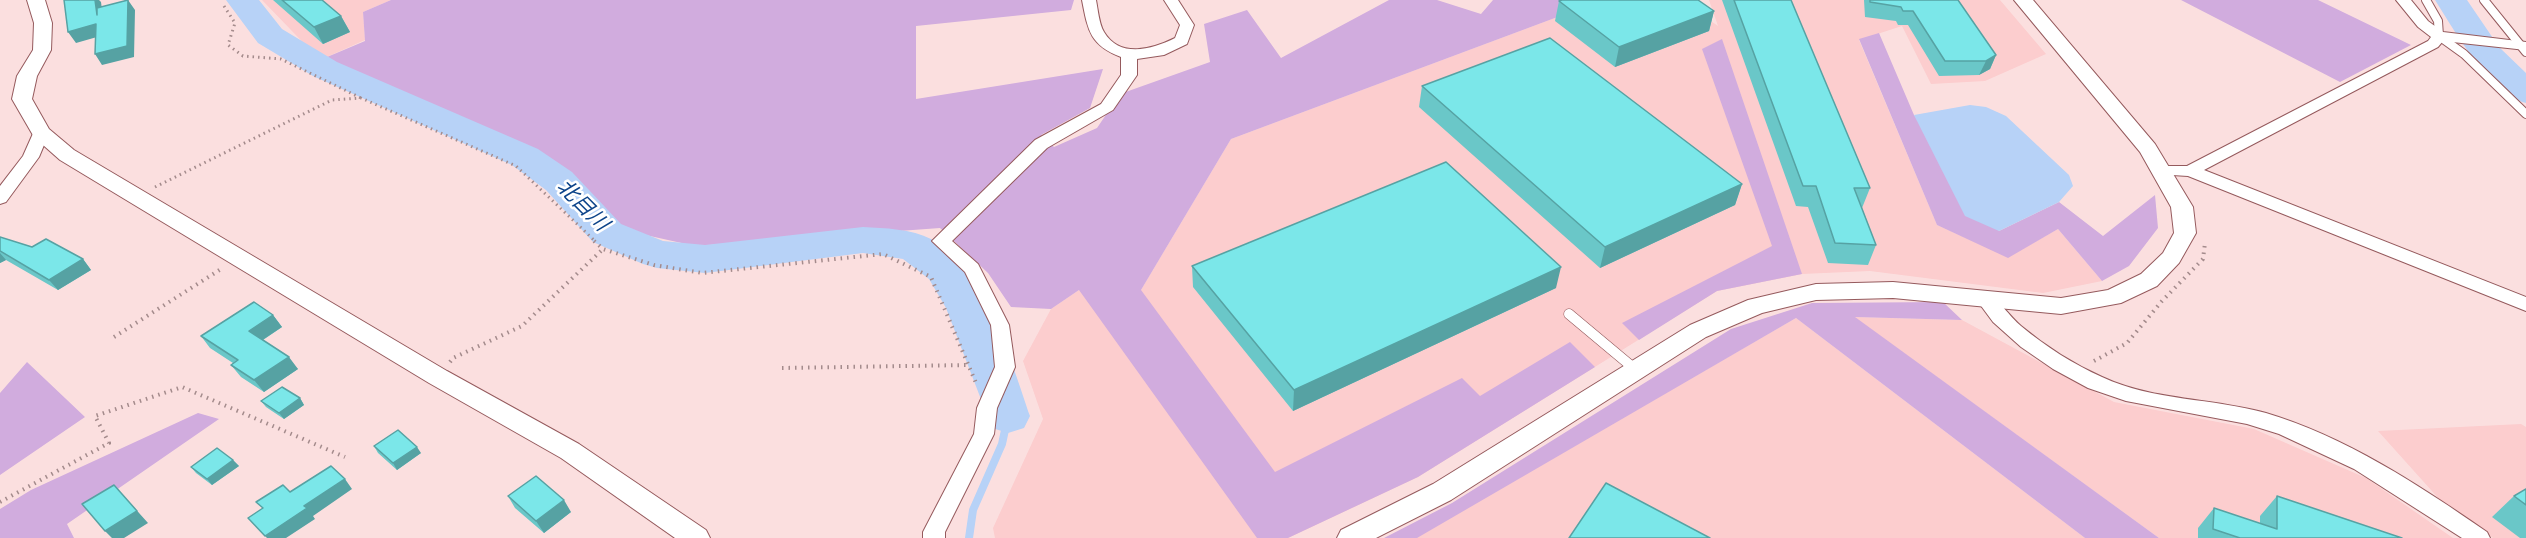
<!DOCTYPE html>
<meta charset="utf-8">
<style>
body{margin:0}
canvas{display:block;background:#fbdfdf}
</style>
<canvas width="2526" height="538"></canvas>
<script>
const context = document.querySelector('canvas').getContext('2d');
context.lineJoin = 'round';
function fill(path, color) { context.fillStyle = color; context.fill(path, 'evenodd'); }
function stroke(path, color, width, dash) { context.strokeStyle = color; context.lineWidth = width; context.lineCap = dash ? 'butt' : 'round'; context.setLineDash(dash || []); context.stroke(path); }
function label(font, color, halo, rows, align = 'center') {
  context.font = font + ' "DejaVu Sans","Noto Sans JP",sans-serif'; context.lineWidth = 5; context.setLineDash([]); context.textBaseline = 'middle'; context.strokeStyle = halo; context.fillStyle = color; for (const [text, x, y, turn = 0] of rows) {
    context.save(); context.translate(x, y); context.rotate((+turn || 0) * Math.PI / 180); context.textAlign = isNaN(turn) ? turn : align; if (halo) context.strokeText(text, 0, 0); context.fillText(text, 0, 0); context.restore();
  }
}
fill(new Path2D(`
 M262 0H391L363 12 365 40 320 60Z
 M1603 0H1681L1718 26 1709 0H2000L2046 54 1985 81 1931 84 1902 26 1859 40 1937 225 2008 257 2058 229 2102 281 2043 293 1870 271 1802 274 1717 291 1418 477 1288 538H995L993 528 1043 419 1023 361 1051 309 1079 290H1141L1231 139Z
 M1854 317 1962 320 2114 402 2254 429 2366 478 2453 538H2159Z
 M1796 318 2085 538H1395L1502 487Z
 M2521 424 2526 427V538H2493L2440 500 2378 431Z`), '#fccdce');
fill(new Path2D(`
 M391 0H1074L1071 10 916 26V99L1103 69 1090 108 1041 135 1054 147 1097 128 1120 94 1210 62 1204 24 1247 10 1281 58 1389 0H1437L1481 14 1493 0H1603L1231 139 1141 290 1275 472 1462 378 1480 396 1570 342 1595 367 1418 477 1288 538H1257L1079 290 1051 309 1011 307 988 273 940 228 695 246 623 230 565 176 525 152 320 60 365 41 363 12Z
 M2181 0H2318L2411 45 2340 82Z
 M1879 33 1914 115 1999 231 2059 202 2103 236 2155 195 2158 228 2129 266 2102 281 2058 229 2008 258 1937 225 1859 39Z
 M1722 39 1802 274 1717 291 1639 340 1622 323 1772 246 1702 49Z
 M1943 302 1962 320 1855 317 2159 538H2085L1796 318 1417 538H1384L1452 503 1731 329 1812 303Z
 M27 362 85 417 0 475V393Z
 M198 413 219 419 67 524 74 538H0V509L31 490Z`), '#d1acde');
fill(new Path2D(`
 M1970 105 1986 107 2006 116 2069 175 2073 186 2059 202 1999 231 1965 216 1914 115Z`), '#b7d2f7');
stroke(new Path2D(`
 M969 538 973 510 1002 444 1008 416`), '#b7d2f7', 8);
fill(new Path2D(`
 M226 0H259L282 29 337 62 538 149 572 172 621 224 663 241 705 245 863 227C884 228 912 229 931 239 983 266 1012 363 1030 416L1024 428 1008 433 992 428 946 308 929 279 903 259 863 253 705 273 657 268 643 264 593 242 546 190 512 165 313 76 258 43Z
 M2435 0H2467L2499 47 2526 73V103C2489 93 2455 31 2435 0Z`), '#b7d2f7');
const serviceFar1 = new Path2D(`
 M2426 0 2438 21 2439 36 2464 54 2526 114
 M2484 0 2526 52`);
const service = new Path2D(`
 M1569 314 1636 370`);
const minor = new Path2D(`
 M1082 0H1096C1098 10 1099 24 1104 32 1120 59 1153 49 1175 38L1180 25 1164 0H1178L1194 25 1187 44 1164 55 1137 59V75L1113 110 1047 148 952 241 978 264 1009 325 1015 367 997 408 994 434 945 532V538H923V532L974 434 977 408 995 367 991 325 965 272 932 241 1035 140 1101 104 1121 75V57C1090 45 1088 31 1082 0Z
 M2396 0H2411L2428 21 2443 32 2526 42V50L2443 41 2438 47 2204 170 2526 297V311L2188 176 2156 174 2154 170 2156 166H2187L2428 41 2431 37 2418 27Z
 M41 128 49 133 39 157 6 202 0 204V186L23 156 35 129Z
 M1985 292C1996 296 2011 318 2021 326 2045 346 2073 364 2102 377 2153 401 2213 398 2266 413 2346 437 2419 485 2487 532L2490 538H2462L2354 469 2279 434 2247 424 2126 401 2088 388 2053 369 2021 347 1993 322 1976 299 1978 294Z`);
const tertiary = new Path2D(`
 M27 0H45L52 23 51 50 37 76 32 99 49 129 74 150 447 371 579 444 706 530 710 538H675L561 458 429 383 60 160 34 137 12 99 17 76 33 50 34 23Z
 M2014 0H2033L2155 144 2193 207 2196 233 2179 263 2157 286 2121 303 2061 314 1893 298 1816 300 1762 313 1706 337 1451 500 1376 538H1337L1341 530 1433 484 1690 325 1748 300 1816 284 1893 282 2061 298 2108 290 2141 274 2163 253 2174 233 2171 207 2140 152Z`);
stroke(serviceFar1, '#955a5d', 10);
stroke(service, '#955a5d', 11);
stroke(minor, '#955a5d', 2);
stroke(tertiary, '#955a5d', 2);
stroke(new Path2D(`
 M224 6 235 23 228 45 243 56 281 59 361 98
 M155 187 332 100 361 98 516 166 596 242`), '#a48b8c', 3, [1.5, 4]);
stroke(new Path2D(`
 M594 241 603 249 654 265 702 273 883 254 931 277 976 383
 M114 337 221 269
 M2094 361 2127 343 2162 301 2203 259 2205 243
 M450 362 453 358 522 326 603 249
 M782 368 969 365
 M0 502 109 443 95 416 182 387 345 457`), '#a48b8c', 4, [1.5, 5]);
stroke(serviceFar1, '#fff', 8);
stroke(service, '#fff', 10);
fill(minor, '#fff');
fill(tertiary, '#fff');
fill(new Path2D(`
 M273 0H322L341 16 350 32 323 44Z
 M1722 0H1791L1870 188 1862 208 1876 245 1868 265 1828 263 1808 207 1796 206Z
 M1864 0H1958L1996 55 1990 69 1979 75 1939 76 1908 25H1898L1896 21 1865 17Z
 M1559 1 1714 11 1709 31 1615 67 1555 21Z
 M1422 86 1742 184 1735 205 1600 268 1419 107Z
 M0 237 32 247 83 259 91 270 58 290 6 260 0 263Z
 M1192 266 1556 288 1293 411 1193 287Z
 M273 315 282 327 263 340 298 369 264 392 241 377 231 365 233 363 210 348 201 336Z
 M300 398 304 405 284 419 266 407 261 401Z
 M374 446 421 453 397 470 378 453Z
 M233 460 239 466 212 485 196 473 191 467Z
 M2526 489V538H2520L2492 517 2514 496Z
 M508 496 571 512 544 533 515 508Z
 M2277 496 2402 538H2198V528L2214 508 2260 524V516Z`), '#6ac7c8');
fill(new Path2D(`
 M95 0H99L101 2 104 25 97 15Z
 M128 0 135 10 134 57 102 65 95 54Z
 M1714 11 1709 31 1615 67 1619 47Z
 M341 16 350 32 323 44 314 27Z
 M96 24 104 35 76 43 68 32Z
 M1996 55 1990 69 1979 75 1986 61Z
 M1742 184 1735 205 1600 268 1605 247Z
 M0 253 6 260 0 263Z
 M83 259 91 270 58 290 49 280Z
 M1561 267 1556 288 1293 411 1294 390Z
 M273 315 282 327 258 343 249 331Z
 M289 357 298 369 264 392 254 380Z
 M300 398 304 405 284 419 279 413Z
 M417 447 421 453 397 470 393 463Z
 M233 460 239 466 212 485 207 479Z
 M345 479 352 489 313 516 315 519 286 538H267L265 536 304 506Z
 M114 485 148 523 124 538H112L105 531Z
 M564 500 571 512 544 533 536 521Z`), '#56a2a3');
const building = new Path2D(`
 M64 0H95L97 15V8L128 0 127 46 95 54 96 24 68 32Z
 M282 0H322L341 16 314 27Z
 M1562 0H1698L1714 11 1619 47 1559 1Z
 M1734 0H1791L1870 188H1854L1876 245 1835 243 1816 186H1803Z
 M1870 0H1958L1996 55 1986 61H1945L1913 11H1903L1901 7 1870 2Z
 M1550 38 1742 184 1605 247 1422 86Z
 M1446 162 1561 267 1294 390 1192 266Z
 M0 237 32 247 46 239 83 259 49 280 0 251Z
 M254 302 273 315 249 331 289 357 254 380 231 365 238 360 201 336Z
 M282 387 300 398 279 413 261 401Z
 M398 430 417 447 393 463 374 446Z
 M217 448 233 460 207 479 191 467Z
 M331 466 345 479 304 506 307 508 265 536 248 518 263 508 256 502 283 485 290 492Z
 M536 476 564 500 536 521 508 496Z
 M1606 483 1710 538H1569Z
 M114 485 137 511 105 531 82 504Z
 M2526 489V505L2514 496Z
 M2277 496 2402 538H2240L2213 529 2214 508 2277 529Z`);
fill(building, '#7be7e9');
stroke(building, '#56a2a3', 1.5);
label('italic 21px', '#0d448a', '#fff', [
 ["北目川",582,206,45]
]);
</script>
